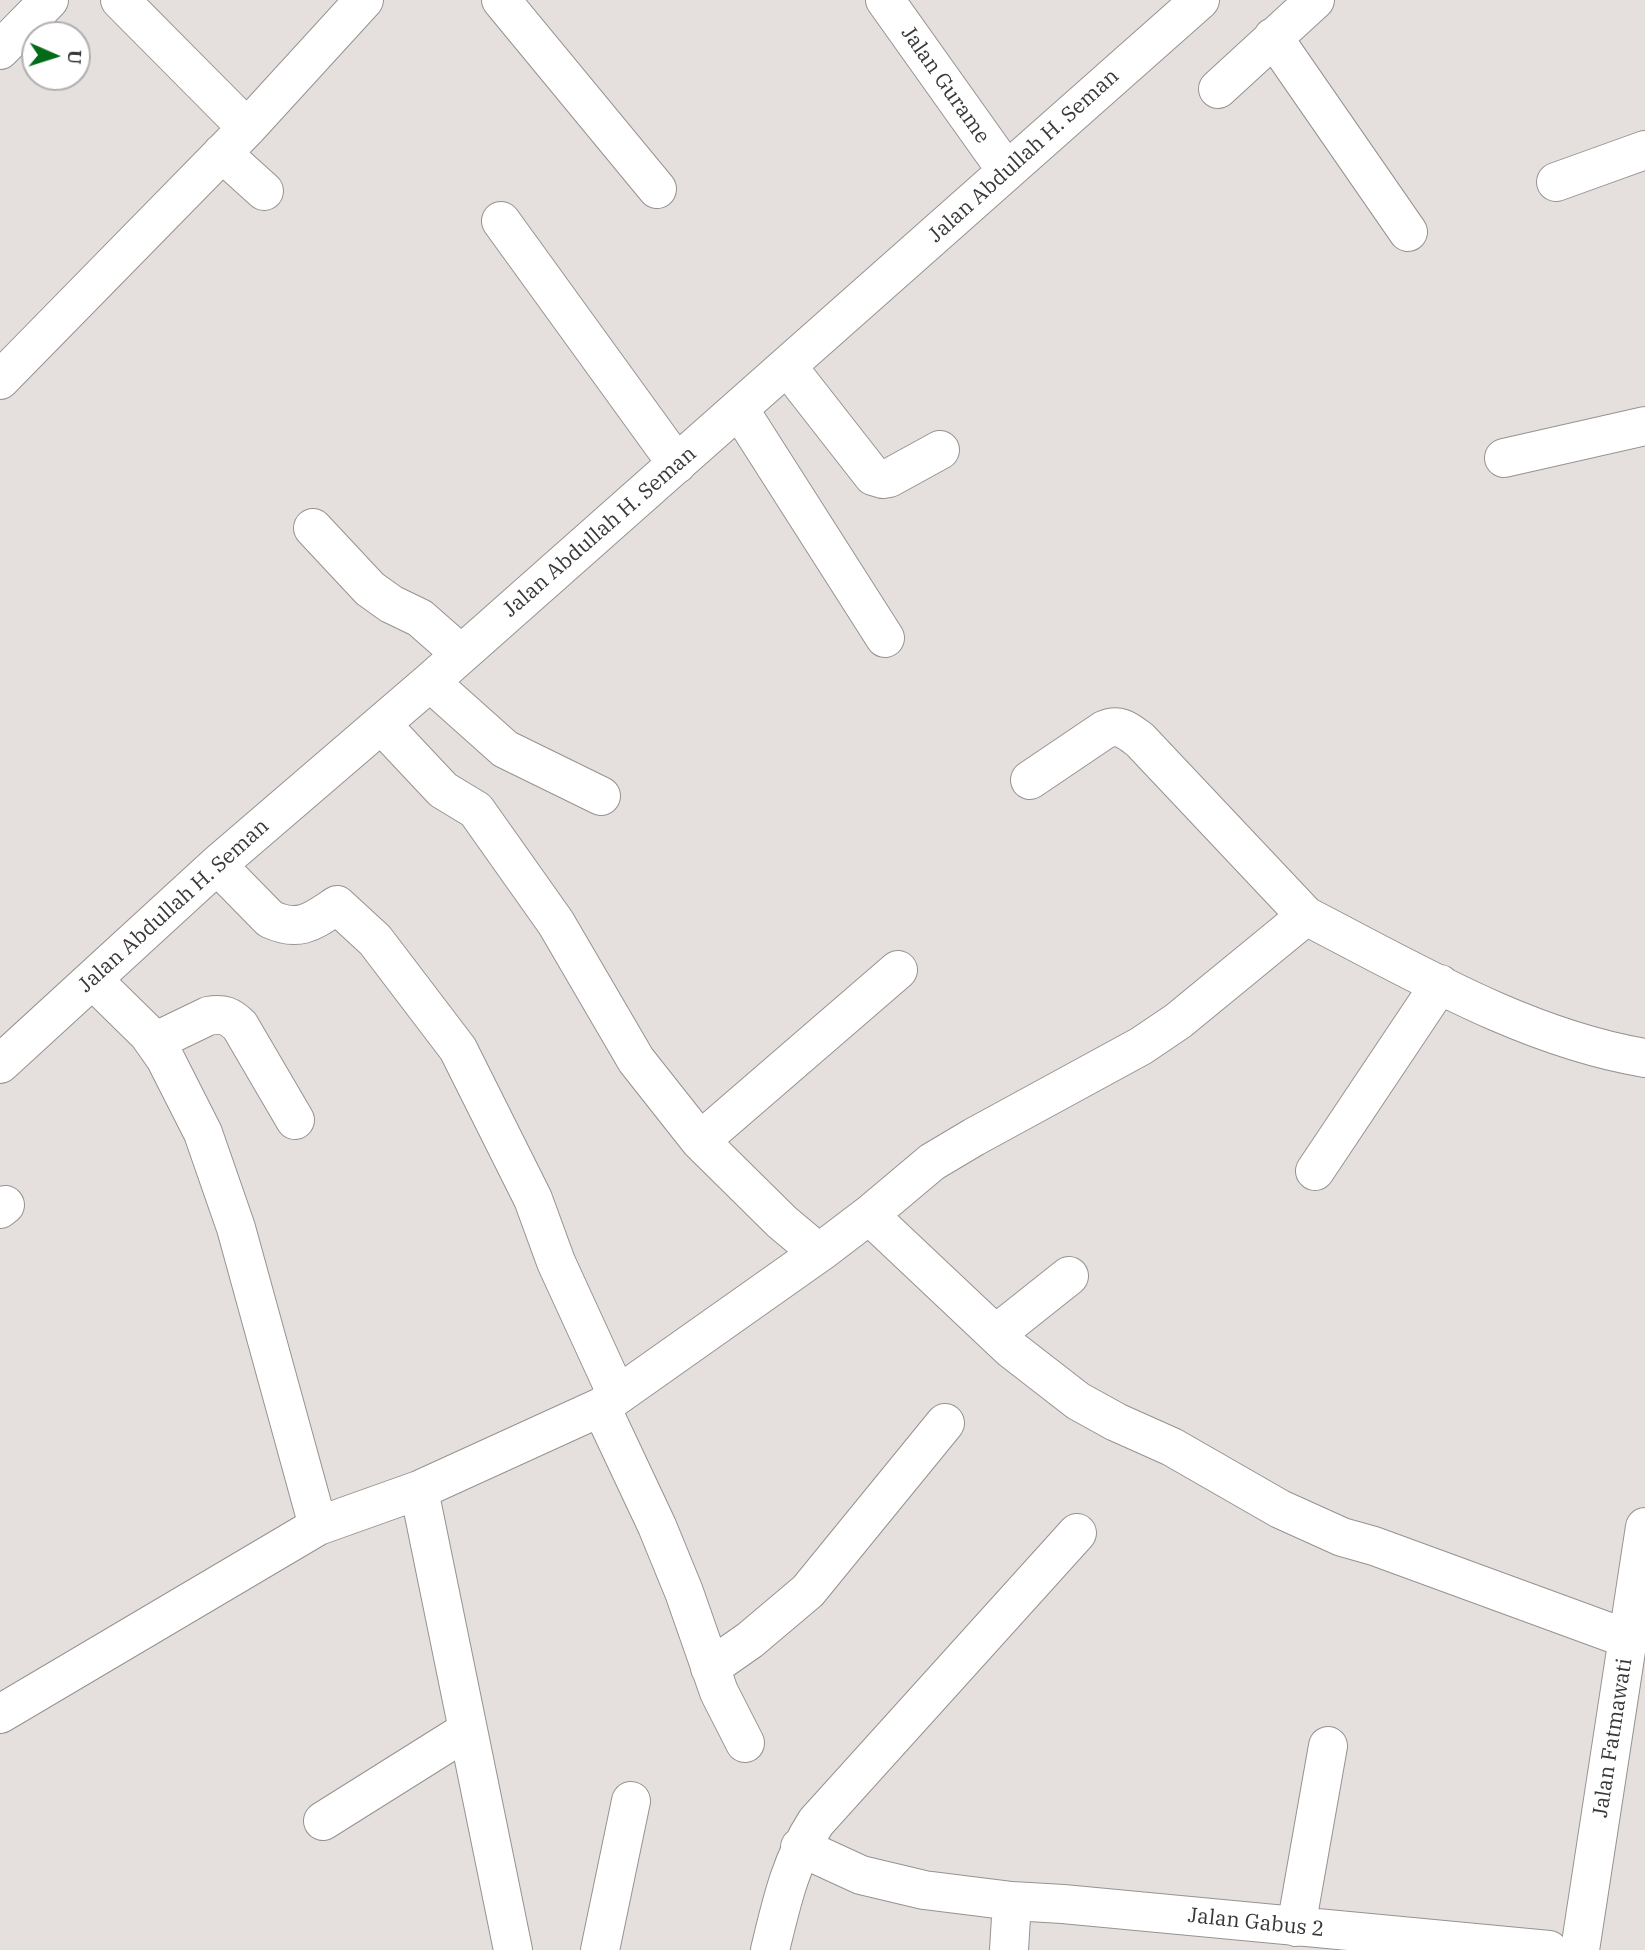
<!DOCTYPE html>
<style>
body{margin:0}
#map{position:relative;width:1645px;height:1950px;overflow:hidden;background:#e5e0dd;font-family:"IBM Plex Serif",serif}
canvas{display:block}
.north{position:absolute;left:21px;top:21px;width:70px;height:70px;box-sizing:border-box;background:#fff;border:2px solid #b0afaf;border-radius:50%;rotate:93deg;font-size:19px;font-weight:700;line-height:28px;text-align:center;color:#3a3837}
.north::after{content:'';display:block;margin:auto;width:24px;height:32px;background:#036a17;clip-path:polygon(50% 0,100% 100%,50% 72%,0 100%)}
</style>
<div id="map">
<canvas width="1645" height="1950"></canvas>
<div class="north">U</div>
</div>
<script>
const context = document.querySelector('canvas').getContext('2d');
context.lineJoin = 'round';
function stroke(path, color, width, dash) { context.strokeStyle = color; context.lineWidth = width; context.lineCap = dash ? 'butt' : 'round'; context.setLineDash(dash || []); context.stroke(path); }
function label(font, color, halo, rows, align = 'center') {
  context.font = font + ' "IBM Plex Serif",serif'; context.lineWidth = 5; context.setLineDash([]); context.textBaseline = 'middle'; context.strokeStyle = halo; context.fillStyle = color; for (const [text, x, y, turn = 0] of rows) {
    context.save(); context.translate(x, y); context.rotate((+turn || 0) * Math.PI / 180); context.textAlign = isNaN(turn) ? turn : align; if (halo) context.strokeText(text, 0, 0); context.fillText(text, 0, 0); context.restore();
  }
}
const street = new Path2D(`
 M120 0 247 128
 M501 0 657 189
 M885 0 1006 170
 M1273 37 1408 232
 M0 50 49 0
 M1218 89 1315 0
 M222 153 264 191
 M1556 182 1645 150
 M501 221 677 464
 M787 366 873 476 883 479 889 478 940 450
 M0 380 247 128 364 0
 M739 409 885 638
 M1504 458 1645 426
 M313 528 370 589 391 604 420 618 461 654
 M430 682 505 749 601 796
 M381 724 443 790 476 810 556 923 636 1060 700 1141 782 1222 819 1253
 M1030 780 1104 730C1120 723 1128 731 1140 740L1306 916
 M217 865 270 919C300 933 313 921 337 905L375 940 458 1049 533 1199 556 1262 617 1395
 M93 980 148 1034 165 1058 203 1133 236 1228 318 1526
 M154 1042 208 1016C223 1013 230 1016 240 1026L295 1120
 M0 1064 217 865 430 682 1200 0
 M700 1141 898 970
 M1315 1171 1440 984
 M0 1209 5 1205
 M869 1215 1011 1349 1078 1401 1116 1422 1172 1447 1280 1509 1342 1537 1374 1546 1628 1639
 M996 1334 1069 1276
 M601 1407 657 1526 684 1592 719 1692 745 1743
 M710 1668 750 1640 808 1591 945 1423
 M0 1714 318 1526 419 1490
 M323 1821 468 1730
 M800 1847 861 1875 924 1890 1012 1901 1063 1904 1549 1950
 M1296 1927 1328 1746
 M513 1950 419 1490 601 1407 819 1253 869 1215 932 1162 974 1137 1141 1046 1178 1021 1306 916C1413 971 1525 1038 1645 1058
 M600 1950 631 1801
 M770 1950C781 1905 790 1862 816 1822L1077 1533
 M1009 1950 1012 1901`);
const secondary = new Path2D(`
 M1580 1950 1645 1527`);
stroke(street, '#979290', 40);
stroke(secondary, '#979290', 40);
stroke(street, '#fff', 38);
stroke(secondary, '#fff', 38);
label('21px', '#3a3837', '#fff', [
 ["Jalan Gurame",945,85,55],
 ["Jalan Abdullah H. Seman",1024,156,-42],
 ["Jalan Abdullah H. Seman",600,532,-41],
 ["Jalan Abdullah H. Seman",174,906,-42],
 ["Jalan Fatmawati",1613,1738,-81],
 ["Jalan Gabus 2",1256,1923,6]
]);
</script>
